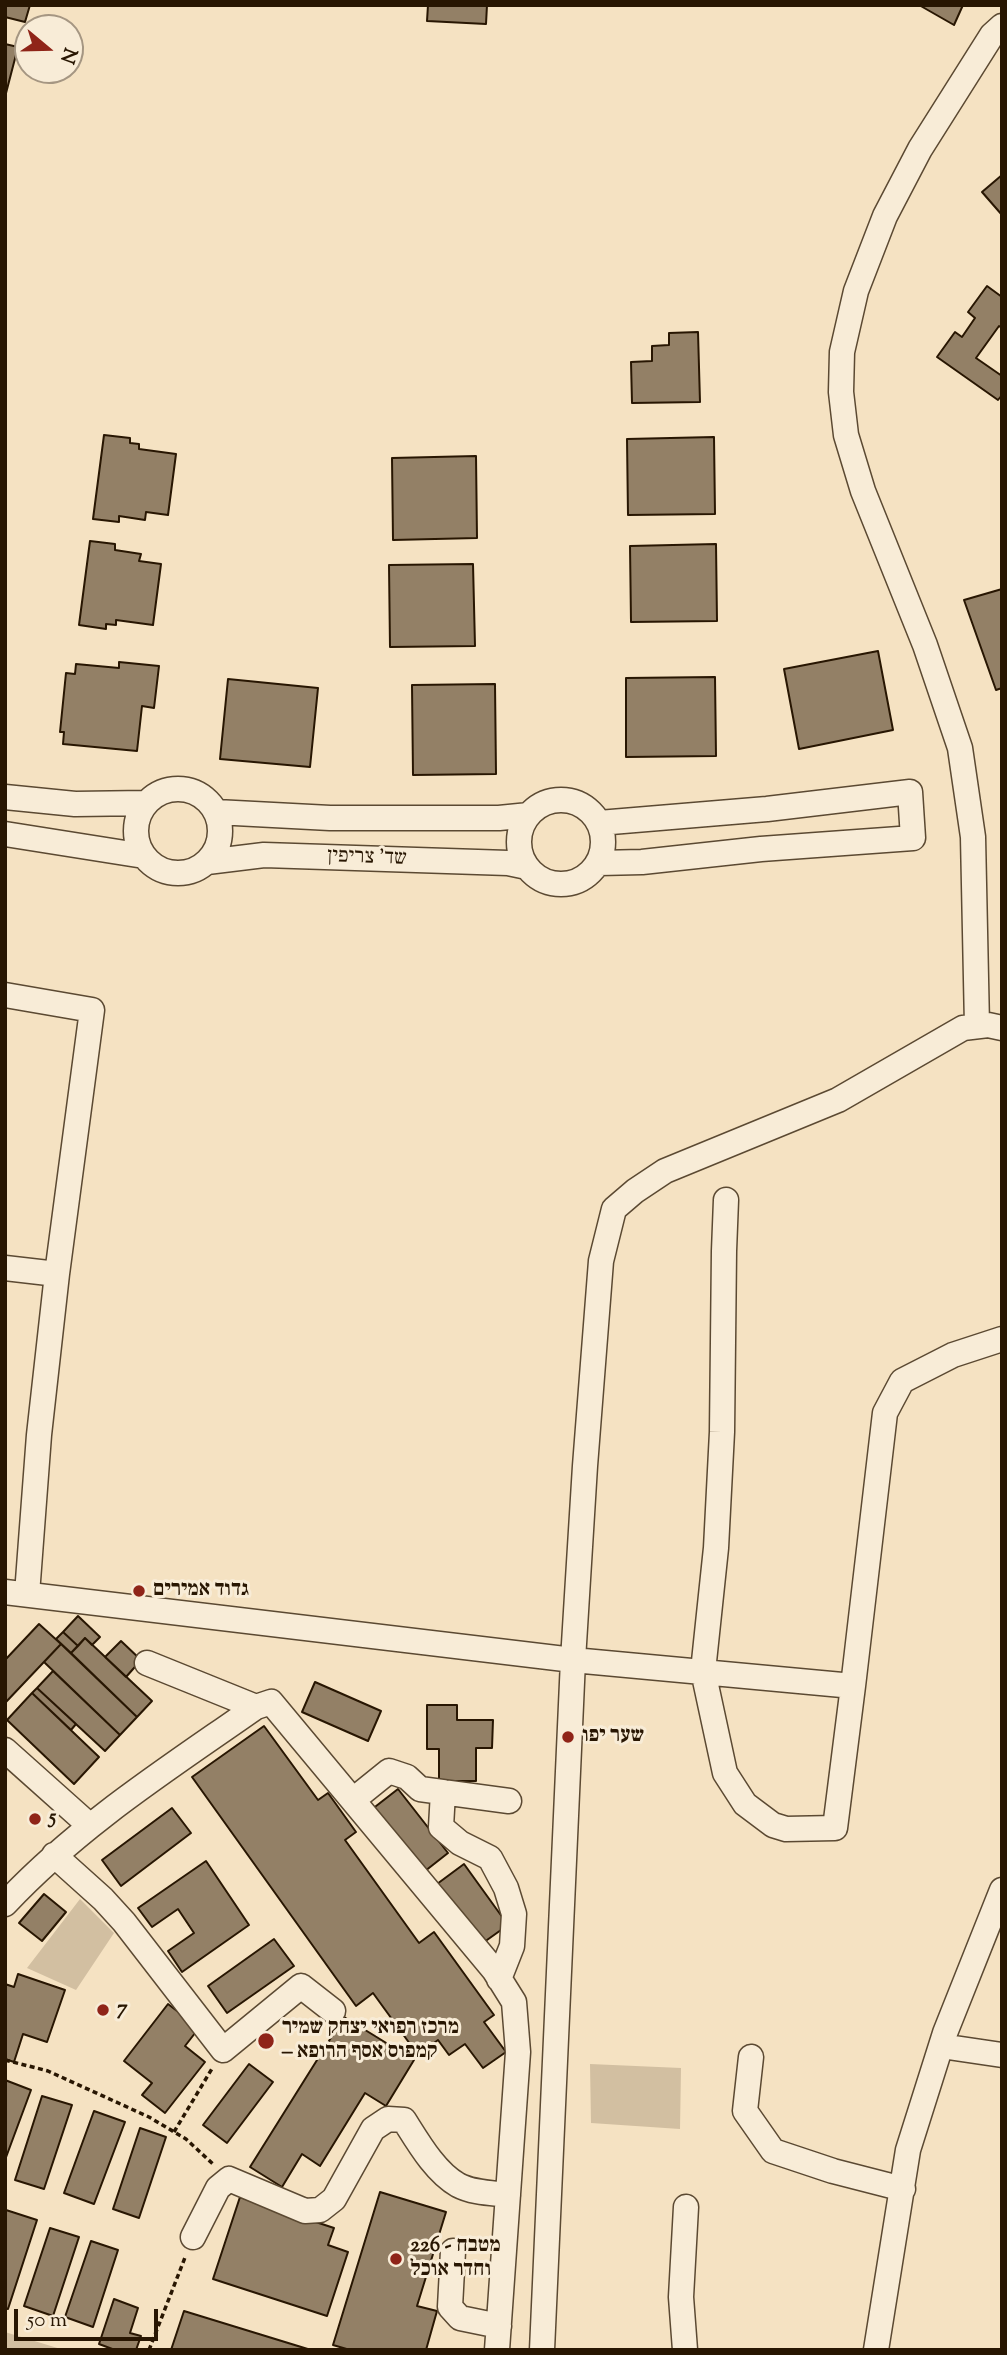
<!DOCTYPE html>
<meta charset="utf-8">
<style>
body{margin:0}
#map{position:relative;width:1007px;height:2355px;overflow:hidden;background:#f5e2c2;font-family:"Sorts Mill Goudy",serif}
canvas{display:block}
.frame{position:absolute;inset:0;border:7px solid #281602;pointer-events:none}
.north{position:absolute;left:14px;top:14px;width:70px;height:70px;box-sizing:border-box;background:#f8ecd7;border:2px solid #a59682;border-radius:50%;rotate:109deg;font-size:19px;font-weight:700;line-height:28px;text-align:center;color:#281602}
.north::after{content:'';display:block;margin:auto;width:24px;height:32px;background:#8f2418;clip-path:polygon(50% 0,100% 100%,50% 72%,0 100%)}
.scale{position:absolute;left:14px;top:2309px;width:144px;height:32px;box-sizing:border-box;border:4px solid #281602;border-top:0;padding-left:9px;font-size:21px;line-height:24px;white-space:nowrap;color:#281602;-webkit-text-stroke:5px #f8ecd7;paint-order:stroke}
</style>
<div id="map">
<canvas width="1007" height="2355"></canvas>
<div class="frame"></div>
<div class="north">N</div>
<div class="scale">50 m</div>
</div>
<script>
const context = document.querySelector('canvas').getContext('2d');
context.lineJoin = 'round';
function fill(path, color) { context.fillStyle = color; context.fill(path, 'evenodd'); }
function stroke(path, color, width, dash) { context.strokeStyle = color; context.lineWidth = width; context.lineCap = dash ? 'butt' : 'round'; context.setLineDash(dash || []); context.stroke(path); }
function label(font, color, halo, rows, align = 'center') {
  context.font = font + ' "Sorts Mill Goudy","Frank Ruhl Libre",serif'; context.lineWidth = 6; context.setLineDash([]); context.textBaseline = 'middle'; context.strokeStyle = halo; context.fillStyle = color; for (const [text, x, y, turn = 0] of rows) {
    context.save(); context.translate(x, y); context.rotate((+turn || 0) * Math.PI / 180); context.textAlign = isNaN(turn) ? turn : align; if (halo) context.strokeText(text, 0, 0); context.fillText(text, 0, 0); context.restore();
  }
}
fill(new Path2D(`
 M80 1899 114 1933 76 1990 27 1968Z
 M590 2064 681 2068 680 2129 591 2123Z
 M5 2332 64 2350H5Z`), '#d2bfa1');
const building = new Path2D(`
 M5 5H30L25 22 5 17Z
 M428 5H487L486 24 427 21Z
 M919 5H963L954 25Z
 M5 44 18 47 5 97Z
 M1002 175V215L982 192Z
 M987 286 1002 297V328L999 326 976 358 1002 376V395L998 400 937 357 955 332 962 337 975 318 968 312Z
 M698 332 700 402 632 403 631 362 652 361V346L669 345V333Z
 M104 435 130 438V443L139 444V449L176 454 168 515 146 512 145 520 119 516V522L93 519Z
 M714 437 715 514 628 515 627 439Z
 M476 456 477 538 393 540 392 458Z
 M90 541 115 544V550L141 554 139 561 161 564 153 625 116 620V625L106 624V629L79 625Z
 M716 544 717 621 631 622 630 546Z
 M473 564 475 646 390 647 389 565Z
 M1002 589V688L996 690 964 600Z
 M878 651 893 730 799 749 784 669Z
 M119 662 159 666 154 708 142 706 137 751 63 744 64 732H60L66 673 75 674 76 664 119 668Z
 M715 677 716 756 626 757V678Z
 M228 679 318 688 310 767 220 759Z
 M495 684 496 774 413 775 412 685Z
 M78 1616 100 1637 92 1645 85 1638 78 1646 63 1632Z
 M39 1624 61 1644 5 1703V1660Z
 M63 1632 78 1646 71 1653 56 1639Z
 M85 1638 152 1701 137 1717 71 1653Z
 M121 1641 141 1660 126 1677 105 1657Z
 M61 1644 137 1717 120 1735 44 1662Z
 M53 1671 120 1735 105 1751 37 1688Z
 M315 1682 381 1711 368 1741 302 1712Z
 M37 1688 76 1724 71 1730 32 1693Z
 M32 1693 99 1757 74 1784 7 1720Z
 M427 1705H457V1720H493L492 1748H476V1781H439V1749H427Z
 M264 1726 318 1800 328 1793 356 1832 345 1840 419 1943 434 1932 494 2015 484 2022 506 2052 483 2068 465 2044 449 2055 438 2040 418 2055 373 1993 356 2006 192 1777Z
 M398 1789 448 1853 420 1875 371 1810Z
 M172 1808 191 1833 121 1886 102 1860Z
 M206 1861 249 1925 182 1972 168 1951 194 1933 178 1909 152 1927 138 1908Z
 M464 1864 508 1925 480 1945 437 1884Z
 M44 1894 66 1912 42 1941 19 1923Z
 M274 1939 294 1966 227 2013 208 1986Z
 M18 1974 65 1990 47 2042 23 2034 14 2062 5 2059V1984L14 1987Z
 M168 2004 199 2028 185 2046 205 2062 165 2113 142 2095 152 2083 124 2061Z
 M344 2017 414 2060 386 2106 365 2093 320 2166 302 2154 282 2187 250 2167Z
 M249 2064 273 2082 227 2143 203 2125Z
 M5 2080 31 2090 5 2160Z
 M42 2096 72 2105 44 2189 15 2180Z
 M94 2111 125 2122 94 2204 64 2193Z
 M140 2128 166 2137 139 2218 113 2209Z
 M380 2192 446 2212 417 2306 437 2311 426 2350H350L333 2345Z
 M240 2197 334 2228 328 2245 348 2252 327 2316 213 2279Z
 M6 2210 37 2220 8 2309 5 2308Z
 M50 2228 79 2237 53 2316 24 2306Z
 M91 2241 118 2250 93 2327 65 2317Z
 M114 2299 138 2308 130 2333 141 2336 136 2350H115L99 2344Z
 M184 2311 311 2350H171Z`);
fill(building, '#938066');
stroke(building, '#281602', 2);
const minor = new Path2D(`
 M136 831a42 42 0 1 1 84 0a42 42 0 1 1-84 0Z
 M5 797 75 804 146 803
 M519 842a42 42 0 1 1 84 0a42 42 0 1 1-84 0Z
 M216 812 330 818H499L529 815
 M5 834 144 856
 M207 862 264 855 508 863 527 867
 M599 863 642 862 761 849 913 838 910 792 767 809 599 823
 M5 995 92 1010 57 1274 39 1435 27 1594
 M977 1026 973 837 960 748 925 645 863 491 846 435 841 392 842 352 856 291 885 216 920 149 992 35 1002 26
 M5 1268 57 1274
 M5 1592 573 1660 853 1686 835 1828 786 1829 773 1825 745 1804 725 1773 703 1671 716 1548 722 1432 724 1251 726 1200
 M147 1663 256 1707
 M853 1686 885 1413 902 1381 953 1355 1002 1339
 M5 1750 89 1825
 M443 1792 441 1827 460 1843 490 1858 506 1888 514 1914 512 1946 499 1979
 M353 1800 389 1771 407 1777 420 1789 509 1801
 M54 1855 103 1899 124 1922 223 2050 301 1986 333 2011
 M5 1904C79 1825 169 1768 256 1707L271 1702 494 1970 514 2002 518 2052 497 2350
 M941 2046 1002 2055
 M751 2057 745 2111 773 2151 833 2171 903 2189
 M193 2237 218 2188 229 2179 305 2211 320 2210 334 2199 373 2129 388 2119 404 2120C418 2142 435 2172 458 2185 473 2193 492 2193 508 2195
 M453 2251 450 2307 460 2318 499 2326
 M542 2350 573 1660 585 1466 601 1261 614 1209 635 1191 665 1171 838 1100 963 1028 988 1025 1002 1028
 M685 2350 681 2297 686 2207
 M876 2350 908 2150 945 2033 1002 1890`);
stroke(minor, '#5b4932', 27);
stroke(new Path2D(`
 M5 2060 48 2071 149 2117 186 2139 214 2165
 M174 2132 213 2067
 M149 2350 186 2255`), '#281602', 3.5, [5, 3.5]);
stroke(minor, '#f8ecd7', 24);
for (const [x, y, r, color] of [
 [139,1591,7,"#8f2418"],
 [568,1737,7,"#8f2418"],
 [35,1819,7,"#8f2418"],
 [103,2010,7,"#8f2418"],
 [266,2041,9,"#8f2418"],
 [396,2259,7,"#8f2418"]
]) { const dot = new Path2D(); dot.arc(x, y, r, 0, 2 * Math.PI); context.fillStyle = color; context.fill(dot); stroke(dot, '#f8ecd7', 2.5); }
label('21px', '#281602', '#f8ecd7', [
 ["שד' צריפין",367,859,2]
]);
label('bold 21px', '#281602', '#f8ecd7', [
 ["גדוד אמירים",153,1591],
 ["שער יפו",582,1737],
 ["5",49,1819],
 ["7",117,2010],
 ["מרכז רפואי יצחק שמיר",282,2029],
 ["– קמפוס אסף הרופא",282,2053],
 ["226 - מטבח",410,2247],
 ["וחדר אוכל",410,2271]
], 'left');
</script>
